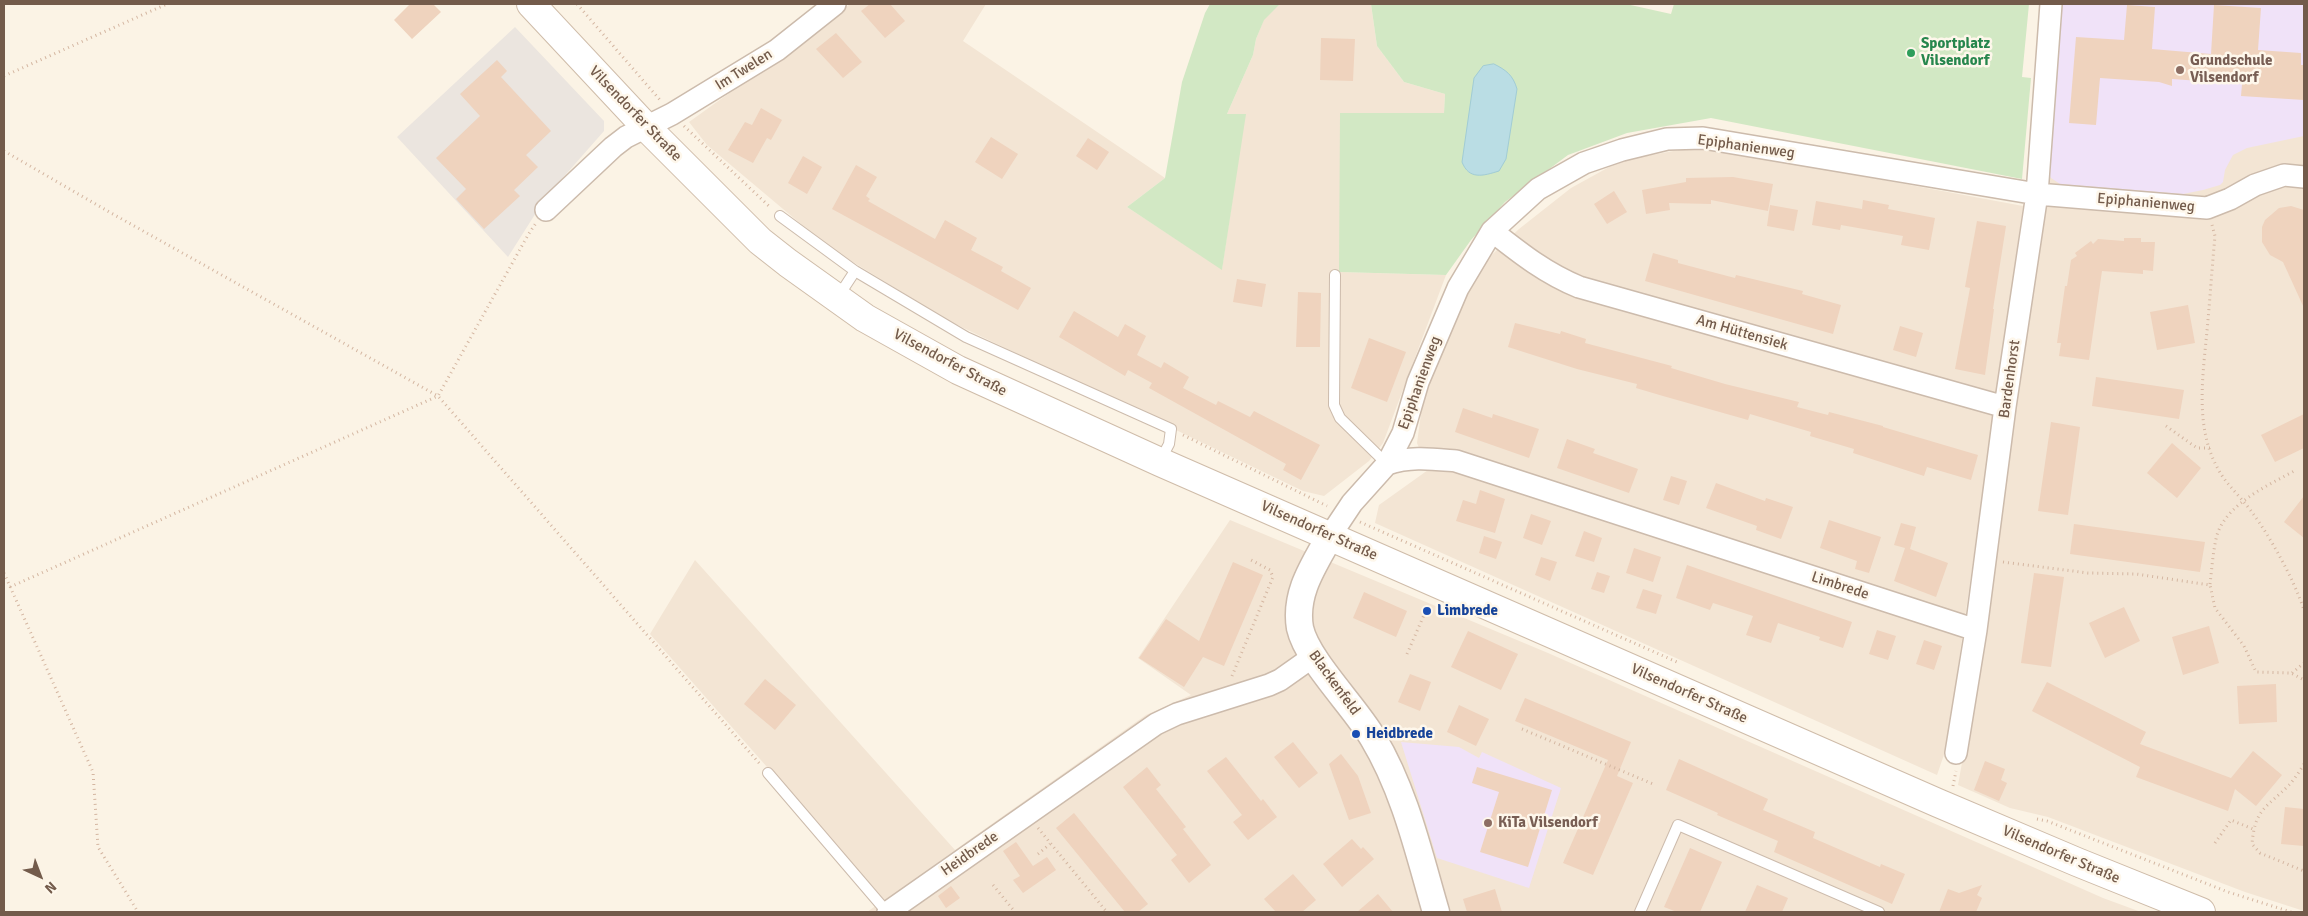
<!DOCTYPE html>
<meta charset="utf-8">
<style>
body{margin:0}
#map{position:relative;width:2308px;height:916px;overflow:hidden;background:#fbf3e5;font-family:Signika,sans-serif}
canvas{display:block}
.frame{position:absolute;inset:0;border:5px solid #735b4b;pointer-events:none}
.north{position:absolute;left:15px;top:851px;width:50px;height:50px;-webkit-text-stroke:4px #fef7eb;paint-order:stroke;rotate:137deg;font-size:14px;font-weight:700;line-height:20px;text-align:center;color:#735b4b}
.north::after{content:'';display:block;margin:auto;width:18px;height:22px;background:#735b4b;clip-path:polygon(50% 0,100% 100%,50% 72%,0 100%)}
</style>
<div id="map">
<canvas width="2308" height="916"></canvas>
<div class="frame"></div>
<div class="north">N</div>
</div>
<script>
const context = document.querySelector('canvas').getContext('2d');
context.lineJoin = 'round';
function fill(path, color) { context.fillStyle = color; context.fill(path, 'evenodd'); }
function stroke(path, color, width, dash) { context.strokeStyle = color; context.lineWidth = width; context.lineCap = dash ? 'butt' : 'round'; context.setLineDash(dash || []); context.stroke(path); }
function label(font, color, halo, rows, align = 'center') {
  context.font = font + ' Signika,sans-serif'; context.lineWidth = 5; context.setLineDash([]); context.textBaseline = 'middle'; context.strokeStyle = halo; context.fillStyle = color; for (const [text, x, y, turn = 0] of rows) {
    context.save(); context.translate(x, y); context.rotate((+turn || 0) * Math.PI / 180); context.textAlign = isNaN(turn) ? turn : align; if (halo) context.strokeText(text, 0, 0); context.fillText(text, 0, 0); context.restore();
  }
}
fill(new Path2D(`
 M850 4H986L963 41 1165 178 1127 207 1222 269 1245 114H1227L1253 55 1256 39 1264 19 1280 4H1371L1377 46 1404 82 1445 94 1444 113 1339 272 1446 275 1383 443 1369 461 1324 496 1303 491 947 320 827 246 707 145 689 122 827 23Z
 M2067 4H2304V911L2245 892 2048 817 2010 808 1958 785 1970 718Z
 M1700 146 2023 206 1947 746 1937 775 1375 523 1379 505 1428 470 1417 443 1423 399 1476 270 1519 229 1571 188 1620 161Z
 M1230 520 1548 653 2103 898 2141 912H867L884 900 650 634 695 560 955 850 1146 715 1191 695 1138 658Z`), '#f3e5d4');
fill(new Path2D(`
 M515 27 604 121V131L546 197 508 257 397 137Z`), '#ebe5df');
fill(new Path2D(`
 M2067 4H2304V136L2247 148 2233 155 2225 170 2223 182 2220 185 2203 190 2183 194 2060 184 2051 178 2047 170 2061 5Z
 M1401 742 1459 747 1479 758 1482 752 1561 788 1529 888 1437 858Z`), '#f0e2f8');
fill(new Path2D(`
 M1210 4H1280L1264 20 1256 39 1253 55 1227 114H1246L1222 270 1127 207 1165 178 1182 82 1205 13Z
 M1371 4H1626L1671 14 1674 4H2029L2022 77 2031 78 2022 179 1711 118 1627 133 1568 155 1505 202 1471 240 1446 275 1339 272 1340 113H1444L1445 94 1404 82 1377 46Z`), '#d2e8c4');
const water = new Path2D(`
 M1494 64C1506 70 1513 75 1517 89L1506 159 1499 171C1483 176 1469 180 1462 162L1474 78 1483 66Z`);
fill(water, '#badde4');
stroke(water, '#a1ccd5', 1);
fill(new Path2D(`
 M410 4H433L441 12 412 39 394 20Z
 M870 4H890L905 21 885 38 861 11Z
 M2127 5 2155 7 2152 49 2211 54 2214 5 2261 8 2258 50 2301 53V65H2304V100L2241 96 2242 84 2172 79V86L2159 82 2100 78 2096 125 2069 123 2076 37 2124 40Z
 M836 33 862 62 843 78 816 49Z
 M1321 38 1355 39 1353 81 1320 80Z
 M497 60 507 71 501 77 551 131 526 155 538 167 514 190 520 196 484 229 456 199 466 189 436 158 480 116 460 94Z
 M761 108 782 120 771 140 767 138 753 163 728 150 745 122 752 125Z
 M991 137 1018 154 1002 179 975 162Z
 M1088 138 1109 152 1097 170 1076 156Z
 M803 156 822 167 807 194 788 183Z
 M856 165 877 177 866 196 870 199 868 201 935 239 945 220 977 238 971 250 1003 267 1001 271 1031 288 1018 310 832 209Z
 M1733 177 1773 184 1768 211 1711 200V204L1669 203 1670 210 1646 214 1642 190 1686 182V178Z
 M1614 191 1627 212 1607 224 1594 204Z
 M1863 200 1889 205 1888 209 1935 218 1929 250 1901 245 1903 236 1841 225 1840 230 1812 225 1816 201 1862 209Z
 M1770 205 1798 210 1794 231 1767 226Z
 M2291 206 2304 210V308L2283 262 2270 255 2262 242V227L2265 220 2279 208Z
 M1977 221 2006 226 1993 309H1994L1985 375 1955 369 1970 288 1965 287Z
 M2124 238H2141V242H2155L2153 271 2143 270V274L2102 271 2089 360 2059 356 2061 343H2057L2065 286H2067L2071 260 2077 256 2075 253 2091 241 2093 244 2098 239 2124 241Z
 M1653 253 1678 260V263L1735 278 1736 275 1803 291 1802 294 1841 305 1833 334 1645 281Z
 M1237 279 1266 284 1262 307 1233 302Z
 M1298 292 1321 293 1320 347H1296Z
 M2188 305 2195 343 2157 350 2150 312Z
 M1074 311 1118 337 1125 324 1146 336 1137 355 1161 368 1164 362 1189 377 1183 388 1216 405 1218 401 1250 417 1254 411 1320 445 1301 480 1283 470 1286 464 1149 388 1152 383 1128 370 1125 376 1059 337Z
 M1515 323 1560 334 1561 331 1586 339 1585 343 1672 366 1671 368 1725 384 1799 402 1797 407 1828 415 1829 412 1883 426V427L1978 455 1971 480 1927 467 1924 476 1853 453 1854 449 1810 436 1811 432 1750 414 1748 420 1663 396 1636 388 1637 384 1577 369 1508 347Z
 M1900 326 1923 333 1916 357 1893 350Z
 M1369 338 1406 352 1387 402 1351 388Z
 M2096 377 2184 390 2179 419 2092 406Z
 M1463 408 1492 418 1493 414 1539 429 1529 458 1455 432Z
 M2304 414V448L2275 462 2261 435Z
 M2051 422 2080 427 2068 515 2038 511Z
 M1567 439 1595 449 1593 453 1638 469 1629 493 1557 468Z
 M2172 443 2201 468 2177 498 2147 473Z
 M1671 476 1687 481 1679 505 1663 500Z
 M1716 483 1765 501 1766 498 1793 507 1781 539 1756 530 1757 526 1706 508Z
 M1480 490 1505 499 1495 533 1456 521 1463 500 1476 504Z
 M2304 496V538L2284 522Z
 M1531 514 1551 521 1542 545 1523 538Z
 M1829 520 1881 537 1869 573 1855 569 1857 561 1820 548Z
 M1901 523 1916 527 1910 549 1948 563 1936 597 1894 581 1905 548 1894 545Z
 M2074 524 2205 542 2200 572 2070 554Z
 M1584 531 1602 538 1594 562 1575 556Z
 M1484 536 1502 542 1496 559 1479 553Z
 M1634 548 1661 557 1653 582 1626 573Z
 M1541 557 1557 562 1550 581 1535 575Z
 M1233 562 1263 575 1224 666 1203 657 1184 687 1139 658 1166 619 1199 641Z
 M1687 565 1852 622 1843 648 1819 640 1820 637 1778 623 1771 643 1746 635 1753 616 1713 603 1710 610 1676 598Z
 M1597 572 1610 576 1604 593 1591 589Z
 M2034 573 2064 577 2051 667 2021 663Z
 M1643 589 1662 595 1656 614 1636 608Z
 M1364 592 1407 611 1396 637 1353 618Z
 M2124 607 2140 641 2105 658 2089 623Z
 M2209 626 2219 663 2183 675 2172 637Z
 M1877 630 1896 636 1888 660 1869 654Z
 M1468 631 1518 654 1501 690 1451 667Z
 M1924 640 1942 646 1934 670 1916 664Z
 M1410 674 1431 682 1420 711 1398 702Z
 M765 679 796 705 775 730 744 704Z
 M2047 682 2146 732 2140 744 2231 778 2253 751 2282 775 2256 806 2235 789 2228 811 2136 777 2140 767 2032 711Z
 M2276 684 2277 722 2239 724 2237 686Z
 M1525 698 1631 742 1617 776 1633 783 1593 875 1563 863 1608 760 1515 721Z
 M1459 705 1489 719 1476 746 1447 732Z
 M1293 742 1318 773 1299 788 1274 757Z
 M1341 754 1358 776 1371 813 1349 820 1329 764Z
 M1226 757 1261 801 1263 799 1277 817 1248 840 1233 822 1242 815 1207 771Z
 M1679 759 1768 799 1763 810 1815 832 1813 838 1880 867 1881 864 1905 874 1892 904 1774 852 1778 841 1717 815 1718 813 1666 790Z
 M1985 761 2005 769 2001 780 2007 783 1999 801 1974 790Z
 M1147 767 1161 785 1156 789 1186 827 1183 829 1211 865 1189 883 1171 860 1177 855 1123 787Z
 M1477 767 1552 790 1528 867 1480 852 1499 792 1472 783Z
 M2285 807 2304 809V846L2281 844Z
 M1074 813 1148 904 1138 912H1125L1056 828Z
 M1352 839 1361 849 1363 847 1374 859 1342 887 1323 864Z
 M1016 842 1033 866 1047 857 1056 870 1023 893 1013 880 1020 876 1003 851Z
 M1690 848 1722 862 1700 912H1677L1664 907Z
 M1293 874 1316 900 1302 912H1276L1264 899Z
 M1757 885 1788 898 1782 912H1745Z
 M1982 885 1977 895 1982 898 1976 912H1939L1948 889 1959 893Z
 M951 886 960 898 946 908 938 896Z
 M1495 889 1502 912H1467L1463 899Z
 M1378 894 1393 912H1357Z`), '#efd3be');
const service = new Path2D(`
 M780 216 855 271 966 337 1171 429 1169 444 1160 461
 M1335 275 1334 405 1340 418 1387 464
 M838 297 855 271
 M768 773 887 912
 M1640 912 1678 825 1879 912`);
const minor = new Path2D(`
 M546 210 613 147 626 137 672 114 777 50 835 4
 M1492 231C1520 253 1545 273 1579 287L2005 407
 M1387 464C1411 456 1432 459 1456 461L1976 630
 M1330 536 1352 503 1387 464 1403 433 1418 382 1458 288 1492 231 1538 189 1584 163 1622 150 1667 139 1703 138 2037 194 2207 208 2230 199 2255 185 2284 175 2304 177
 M1956 753 1976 630 2005 407 2037 194 2051 4
 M888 912 1156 724 1177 714 1269 685 1280 680 1314 656`);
const tertiary = new Path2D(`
 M1330 536C1314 565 1294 593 1300 628 1307 660 1355 707 1373 738 1405 791 1419 854 1436 912`);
const secondary = new Path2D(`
 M531 4 646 127 760 241 788 263 865 318 958 370 1160 462 1938 803 2077 862 2201 912`);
stroke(service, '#ccbbac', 12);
stroke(minor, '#ccbbac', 24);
stroke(tertiary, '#ccbbac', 29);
stroke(secondary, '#cfbca9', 30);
stroke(new Path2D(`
 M577 4 660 100
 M4 76 167 4
 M684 126 771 208
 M4 151 111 213 438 396 760 764
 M2212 225 2215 236C2212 268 2210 299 2207 331 2203 374 2195 425 2216 465 2223 480 2233 489 2243 501 2265 526 2294 579 2304 610
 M2166 426 2197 448H2210
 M1183 435 1327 506
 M1360 522 1677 662
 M2003 562 2088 573 2136 574 2210 585 2215 608 2244 646 2256 672 2291 673 2304 680
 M4 573 93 772 98 847 138 912
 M2210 584C2212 568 2213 550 2217 535 2227 503 2269 485 2296 470
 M10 587 438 396 528 235 536 223
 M1407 654 1427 608
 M2292 673 2304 663
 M1232 676 1273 577 1270 570 1251 560
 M1522 729 1653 784
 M2304 764C2299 772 2294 780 2288 786 2265 809 2255 809 2252 844L2260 853 2304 871
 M1953 786 1956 771
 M2037 819 2047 821 2228 892 2291 912
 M1038 828 1106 911
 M2215 843 2231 820 2253 829
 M1038 854 1050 844
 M993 885 1015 912`), '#d4b6a1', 3, [1, 4]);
stroke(service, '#fff', 10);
stroke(minor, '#fff', 21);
stroke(tertiary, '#fff', 26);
stroke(secondary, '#fff', 28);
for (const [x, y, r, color] of [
 [1911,53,5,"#2e9e5b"],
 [2180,70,5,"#8d6e63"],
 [1427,611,5,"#1a4fb4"],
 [1356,734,5,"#1a4fb4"],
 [1488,823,5,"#8d6e63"]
]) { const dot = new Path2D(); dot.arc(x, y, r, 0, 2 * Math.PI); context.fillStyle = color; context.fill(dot); stroke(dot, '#fef7eb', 2); }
label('bold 15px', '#27864d', '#fef7eb', [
 ["Sportplatz",1921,44],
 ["Vilsendorf",1921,61]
], 'left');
label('bold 15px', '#785e54', '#fef7eb', [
 ["Grundschule",2190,61],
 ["Vilsendorf",2190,78],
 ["KiTa Vilsendorf",1498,823]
], 'left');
label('15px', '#735b4b', '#fef7eb', [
 ["Im Twelen",744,70,-32],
 ["Vilsendorfer Straße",635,114,46],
 ["Epiphanienweg",1746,147,8],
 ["Epiphanienweg",2146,203,5],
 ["Am Hüttensiek",1742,333,16],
 ["Vilsendorfer Straße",950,363,28],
 ["Bardenhorst",2010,379,-82],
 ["Epiphanienweg",1420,383,-70],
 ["Vilsendorfer Straße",1319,531,24],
 ["Limbrede",1840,586,18],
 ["Blackenfeld",1334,683,54],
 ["Vilsendorfer Straße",1689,694,24],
 ["Heidbrede",970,854,-35],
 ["Vilsendorfer Straße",2061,855,23]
]);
label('bold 15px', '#164399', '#fef7eb', [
 ["Limbrede",1437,611],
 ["Heidbrede",1366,734]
], 'left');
</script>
